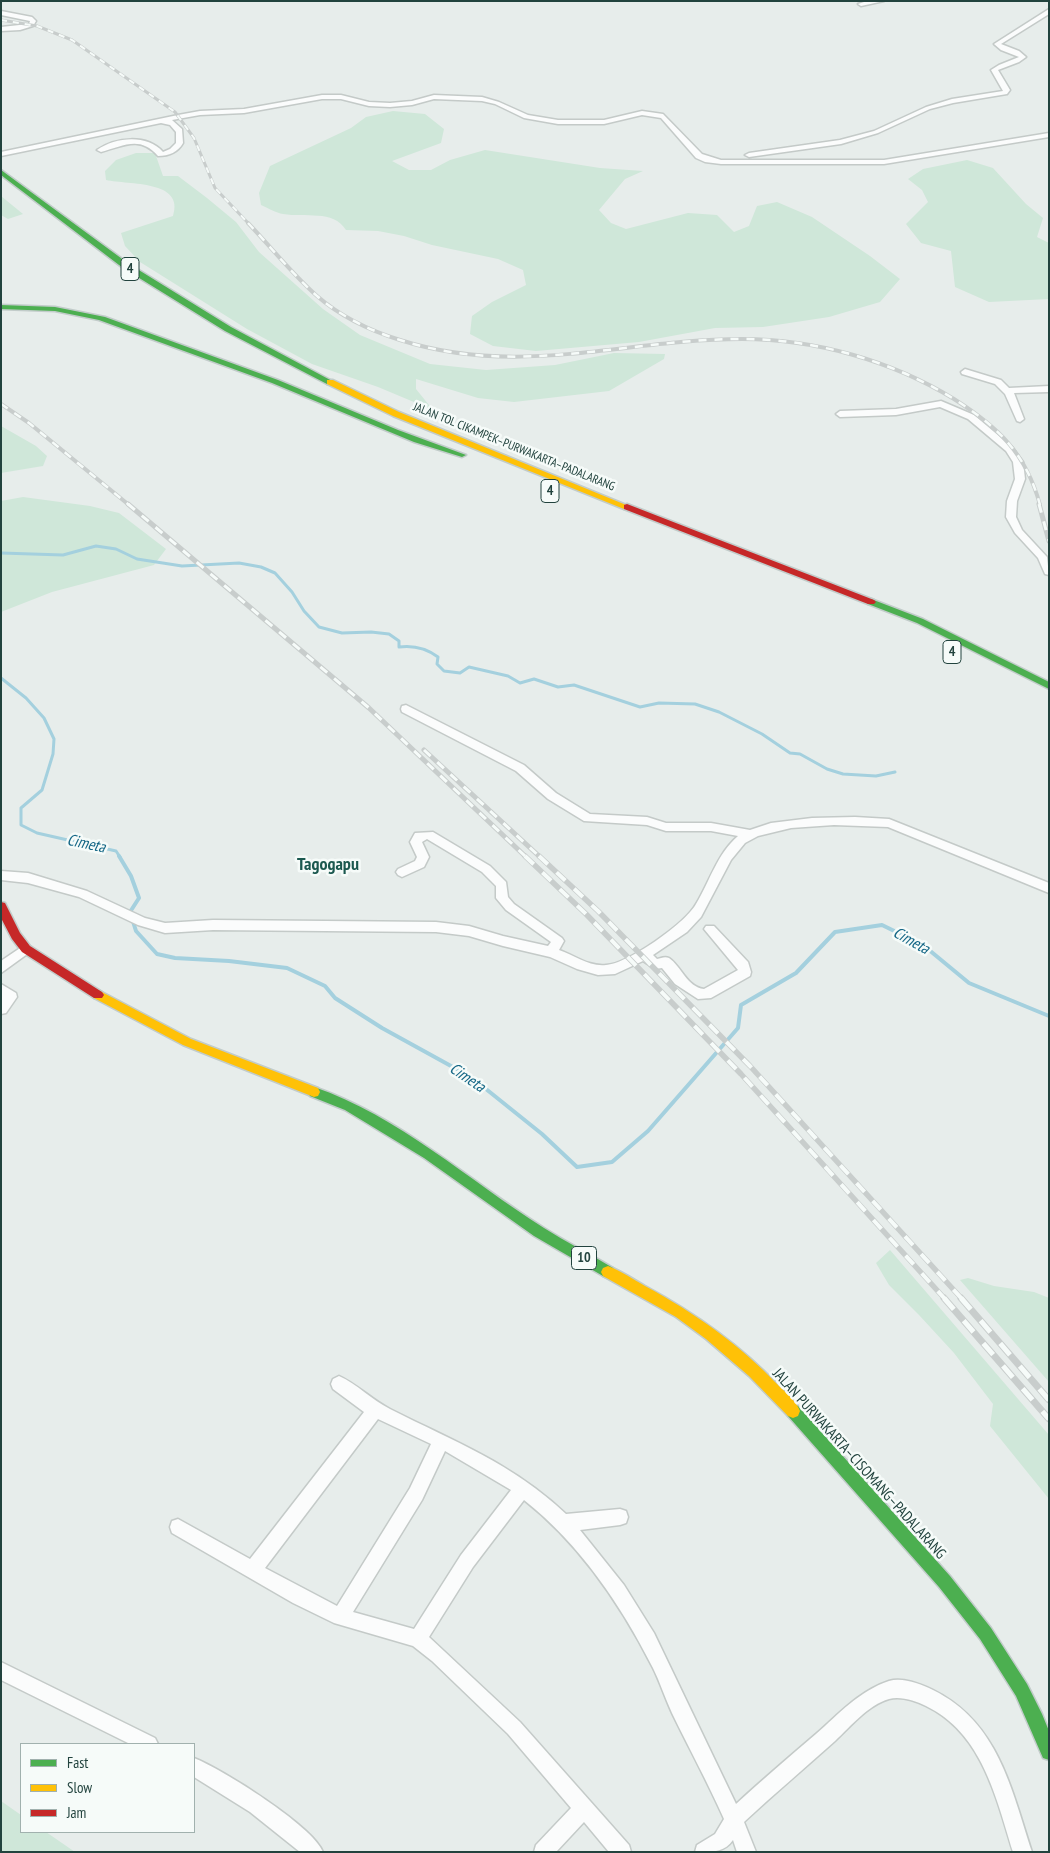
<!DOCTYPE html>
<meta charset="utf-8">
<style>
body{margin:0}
#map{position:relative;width:1050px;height:1853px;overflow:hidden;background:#e7edeb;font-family:"PT Sans Narrow",sans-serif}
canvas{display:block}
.frame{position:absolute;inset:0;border:2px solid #22433e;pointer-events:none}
.legend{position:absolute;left:20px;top:1743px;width:175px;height:90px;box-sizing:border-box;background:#f6fbf9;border:1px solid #a1b1ae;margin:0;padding:6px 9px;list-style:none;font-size:15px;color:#22433e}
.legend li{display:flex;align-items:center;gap:10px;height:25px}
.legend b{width:25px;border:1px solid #a1b1ae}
</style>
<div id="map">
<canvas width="1050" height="1853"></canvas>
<div class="frame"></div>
<ul class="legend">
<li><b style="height:6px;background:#4caf50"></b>Fast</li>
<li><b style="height:6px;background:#ffc107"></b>Slow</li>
<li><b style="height:6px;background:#c62828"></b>Jam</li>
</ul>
</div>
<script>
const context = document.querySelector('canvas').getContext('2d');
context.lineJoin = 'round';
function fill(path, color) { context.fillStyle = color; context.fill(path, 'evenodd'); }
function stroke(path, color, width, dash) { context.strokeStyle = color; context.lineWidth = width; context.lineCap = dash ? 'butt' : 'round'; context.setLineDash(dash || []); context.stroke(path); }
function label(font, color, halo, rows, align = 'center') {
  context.font = font + ' "PT Sans Narrow",sans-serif'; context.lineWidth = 5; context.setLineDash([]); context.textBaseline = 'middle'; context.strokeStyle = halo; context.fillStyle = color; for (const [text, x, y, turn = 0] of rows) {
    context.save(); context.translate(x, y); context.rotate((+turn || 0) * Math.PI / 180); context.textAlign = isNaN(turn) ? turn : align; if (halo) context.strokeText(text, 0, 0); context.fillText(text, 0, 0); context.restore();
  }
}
fill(new Path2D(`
 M393 111 425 114 444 129 441 143 392 161 409 170H431L450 160 485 150 600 168 643 171 625 179 599 210 611 223 626 229 688 213 717 215 734 232 749 226 757 206 777 202 812 217 870 256 900 279 880 302 829 317 763 327 715 328 639 342 536 351 493 346 470 334 472 316 492 302 526 285 523 270 498 259 432 245 404 236 378 231 346 230C333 209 305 218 283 214 276 213 268 208 261 205L259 193 270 166 351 128 366 117Z
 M136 153H155L163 176H178L207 198 236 222 259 252 323 309 360 335 430 364 486 370 555 365 614 353 665 354 664 359 609 391 514 402 478 398 416 379V389L433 410 378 387 312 364 247 329 140 262 125 246 121 233 173 216C185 180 129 185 106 180L105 171 116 160Z
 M967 160 993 168 1026 204 1043 218 1037 237 1049 243V299L989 302 955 287 951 251 921 243 906 224 928 202 922 190 908 179 923 169Z
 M1 196 23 214 8 219 1 215Z
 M1 426 36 446 47 456 43 466 1 473Z
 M23 497 90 506 119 513 166 549 154 565 52 592 1 612V501Z
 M890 1250 1049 1435V1499L990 1426 993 1404 954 1353 919 1315 889 1285 876 1263Z
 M968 1278 994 1286 1034 1292 1049 1298V1382L960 1280Z
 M1 1801 21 1815V1832H46L75 1852H1Z`), '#cfe7d9');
stroke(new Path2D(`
 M1 553 63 555 96 546 116 549 137 559 182 566 239 563 261 567 275 573 292 592 304 611 319 627 342 633 371 632 389 634 399 641V647C414 645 426 648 438 657L437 664 444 671 460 673 469 667 508 676 520 683 534 679 558 687 574 685 640 707 659 703 695 704 719 712 762 734 790 753 800 754 827 769 843 774 876 776 895 772
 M1 678 26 698 44 718 54 739 53 754 42 790 21 808V825L37 833 116 851 120 857`), '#a4d0de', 3);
stroke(new Path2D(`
 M119 856 131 876 139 898 130 912 136 931 157 954 175 958 229 961 287 968 325 986 335 998 382 1028 471 1077 542 1134 577 1167 612 1162 648 1131 738 1028 741 1005 796 973 835 932 882 925 923 945 969 983 1049 1016`), '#a4d0de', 4);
const street = new Path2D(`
 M867 1H884L861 6 858 4Z
 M1049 9V14L1001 44 1019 51 1026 57 1019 62 998 70 1010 90 1007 94 953 103 930 109 878 133 841 144 749 157 745 155 749 153 840 140 874 131 926 107 952 99 1003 91 991 70 999 65 1019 57 1001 50 994 44Z
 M1 11 32 17 36 21 33 26 20 30 1 31V27L29 24 30 21 1 15Z
 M322 95H341L369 102 390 103 412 101 434 95 482 97 499 102 528 115 558 120H604L642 111 663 114 702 154 721 160H884L1049 133V137L884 164H721L705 162 696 158 661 118 642 115 604 124H558L524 118 495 104 482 101 434 99 412 105 390 107 369 106 341 99H322L244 113 200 115 172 120 182 129 183 143C178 152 169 156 158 156 140 135 123 146 101 152L97 150C116 137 147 134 163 152L170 149 176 143V132L170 125 161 123 1 156V152L178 115 200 111 244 109Z
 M965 369 1001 380 1009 388 1049 386V392L1014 393 1024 419 1020 422 1017 421 1005 394 995 384 962 374 961 372Z
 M941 401 974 415 1012 447 1023 462 1025 479 1017 501 1016 517 1022 530 1047 557 1049 575 1045 574 1038 558 1015 533 1006 517 1007 501 1015 479 1013 462 1006 451 968 419 940 407 896 415 840 417 836 414 840 411 896 409Z
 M406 705 524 765 556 793 590 814 647 817 666 823H711L750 830 771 823 812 818 855 817 889 819 1049 883V893L888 827 834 825 791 828 758 836 745 843 731 860 701 917 687 932 653 955 657 959C661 958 665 956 669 958 681 966 687 987 704 989L738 970 704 929 706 926H714L748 962 751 972 750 976 711 998 698 999 675 984 662 968 655 969 643 961 615 974 598 975 577 969 550 957 503 946 469 936 436 932 213 930 165 933 138 925 79 897 28 883 1 880V871L28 873 87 891 145 918 165 923 213 920 436 922 469 926 503 936 548 946 551 942 506 910 496 898V886L482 872 427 839 422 842 429 857 424 867 402 877 398 875 396 872 398 869 415 861 417 857 410 842 415 833 433 832 490 866 506 882 508 897 514 904 562 938 564 941 559 950C574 955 589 967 606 965 627 964 685 924 696 904 710 881 717 854 738 836L711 831H666L647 825 584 821 548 799 516 771 402 712 401 709 402 706Z
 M26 944 30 946 32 949 30 952 1 973V961Z
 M1 984 16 993 17 997 6 1013 1 1014Z
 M339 1376C357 1384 372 1400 390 1409 455 1442 512 1463 566 1514L620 1509 626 1511 628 1517 626 1523 620 1525 580 1530 624 1585 654 1633 736 1804C762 1780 789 1757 816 1734 839 1714 859 1691 889 1681 903 1677 920 1684 933 1690 998 1722 1011 1788 1032 1852H1013C996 1797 982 1733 926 1706 916 1701 901 1696 889 1699 868 1705 851 1726 835 1741 805 1768 774 1794 744 1822L756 1852H737L733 1840C724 1853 711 1852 695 1852L697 1845 715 1834 724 1819C708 1783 689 1748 672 1713 665 1698 660 1682 653 1668 621 1605 580 1544 524 1500L473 1567 429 1637 520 1722 629 1845 631 1852H609L584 1822 556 1852H534L536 1845 571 1808 508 1734 432 1661 413 1646 334 1623 293 1603 172 1533 170 1527 172 1521 178 1519 250 1559 364 1412 333 1389 331 1384 333 1379ZM378 1419 431 1444 410 1488 337 1606 265 1568ZM445 1451 511 1490 461 1555 414 1629 353 1612 422 1500Z
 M1 1662 155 1738 158 1744H130L1 1680Z
 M194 1758C222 1769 313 1826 323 1852H300L250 1812 194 1777Z`);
const fast = new Path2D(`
 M1 170 129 264 231 327 334 382 327 384 225 331 123 268 1 175Z
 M1 305 55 307 105 317 278 380 398 430 466 455 462 457 414 442 272 383 99 320 55 311 1 309Z
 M871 599 923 619 1049 682V689L917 623 868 604 866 602Z
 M314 1087C399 1116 468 1180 544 1228 566 1242 590 1254 613 1268L615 1272 613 1276 608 1278 603 1276 534 1236 424 1158 345 1110 310 1096 308 1092 310 1088Z
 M793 1404 798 1406 950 1576 991 1628 1027 1684 1042 1714 1049 1731V1760L1043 1758 1016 1696 980 1639 939 1587 788 1416 786 1411 788 1406Z`);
const slow = new Path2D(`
 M327 380H333L399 412 631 507 630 509H624L393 416 327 384Z
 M98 990 191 1039 318 1088 320 1092 318 1096 314 1097 183 1045 94 998 92 995 94 992Z
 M608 1266C621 1271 633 1279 645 1286 695 1313 739 1344 778 1385 786 1393 796 1401 800 1411L798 1416 793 1418 788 1416 749 1376 706 1339 676 1317 603 1276 601 1272 603 1268Z`);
const jam = new Path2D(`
 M627 504 874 600 876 602 874 604H868L624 509V505Z
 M1 902 5 903 20 933 30 946 102 992 104 995 102 998H94L22 952 12 939 1 918Z`);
stroke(street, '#c4cac8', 3);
stroke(fast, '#c2ccca', 3);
stroke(slow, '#c2ccca', 3);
stroke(jam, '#c2ccca', 3);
fill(street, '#fbfcfc');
fill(fast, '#4caf50');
fill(slow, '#ffc107');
fill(jam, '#c62828');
const railFar4 = new Path2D(`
 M1 20 37 26 72 40 175 112 194 138 215 188 249 224`);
const railFar3 = new Path2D(`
 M248 223C271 247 292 274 317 296 340 316 371 331 400 340 519 378 625 339 742 339 816 339 892 361 954 399 998 427 1026 453 1040 505
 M1 404 29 423 129 505`);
const railFar2 = new Path2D(`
 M128 504 369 708 526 857
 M1039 504 1049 541
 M424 750 540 857`);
const railFar1 = new Path2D(`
 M525 856 586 914 741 1074 945 1299
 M539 856 598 911 750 1066 962 1299`);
const rail = new Path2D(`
 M944 1298 1049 1419
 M961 1298 1049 1400`);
stroke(railFar4, '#c8cdcc', 3);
stroke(railFar3, '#c8cdcc', 4);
stroke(railFar2, '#c8cdcc', 5);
stroke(railFar1, '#c8cdcc', 5.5);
stroke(rail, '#c8cdcc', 7);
stroke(railFar4, '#f6fbf9', 2, [6]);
stroke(railFar3, '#f6fbf9', 2.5, [8]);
stroke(railFar2, '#f6fbf9', 3, [9]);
stroke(railFar1, '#f6fbf9', 4, [12]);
stroke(rail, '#f6fbf9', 5, [15]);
label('12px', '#22433e', '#f6fbf9', [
 ["JALAN TOL CIKAMPEK–PURWAKARTA–PADALARANG",514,447,22]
]);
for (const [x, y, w] of [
 [130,269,18],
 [550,491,18],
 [952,652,18],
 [584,1258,25]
]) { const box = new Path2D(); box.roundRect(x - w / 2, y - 11.5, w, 23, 4); context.fillStyle = '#f6fbf9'; context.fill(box); stroke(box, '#22433e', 1); }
label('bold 14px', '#22433e', null, [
 ["4",130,269],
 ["4",550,491],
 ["4",952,652],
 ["10",584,1258]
]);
label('15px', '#22433e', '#f6fbf9', [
 ["JALAN PURWAKARTA–CISOMANG–PADALARANG",859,1464,48]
]);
label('italic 16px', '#156786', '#f6fbf9', [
 ["Cimeta",86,844,12],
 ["Cimeta",911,941,29],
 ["Cimeta",467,1078,34]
]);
label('bold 18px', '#1b584f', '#f6fbf9', [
 ["Tagogapu",328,865]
]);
</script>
